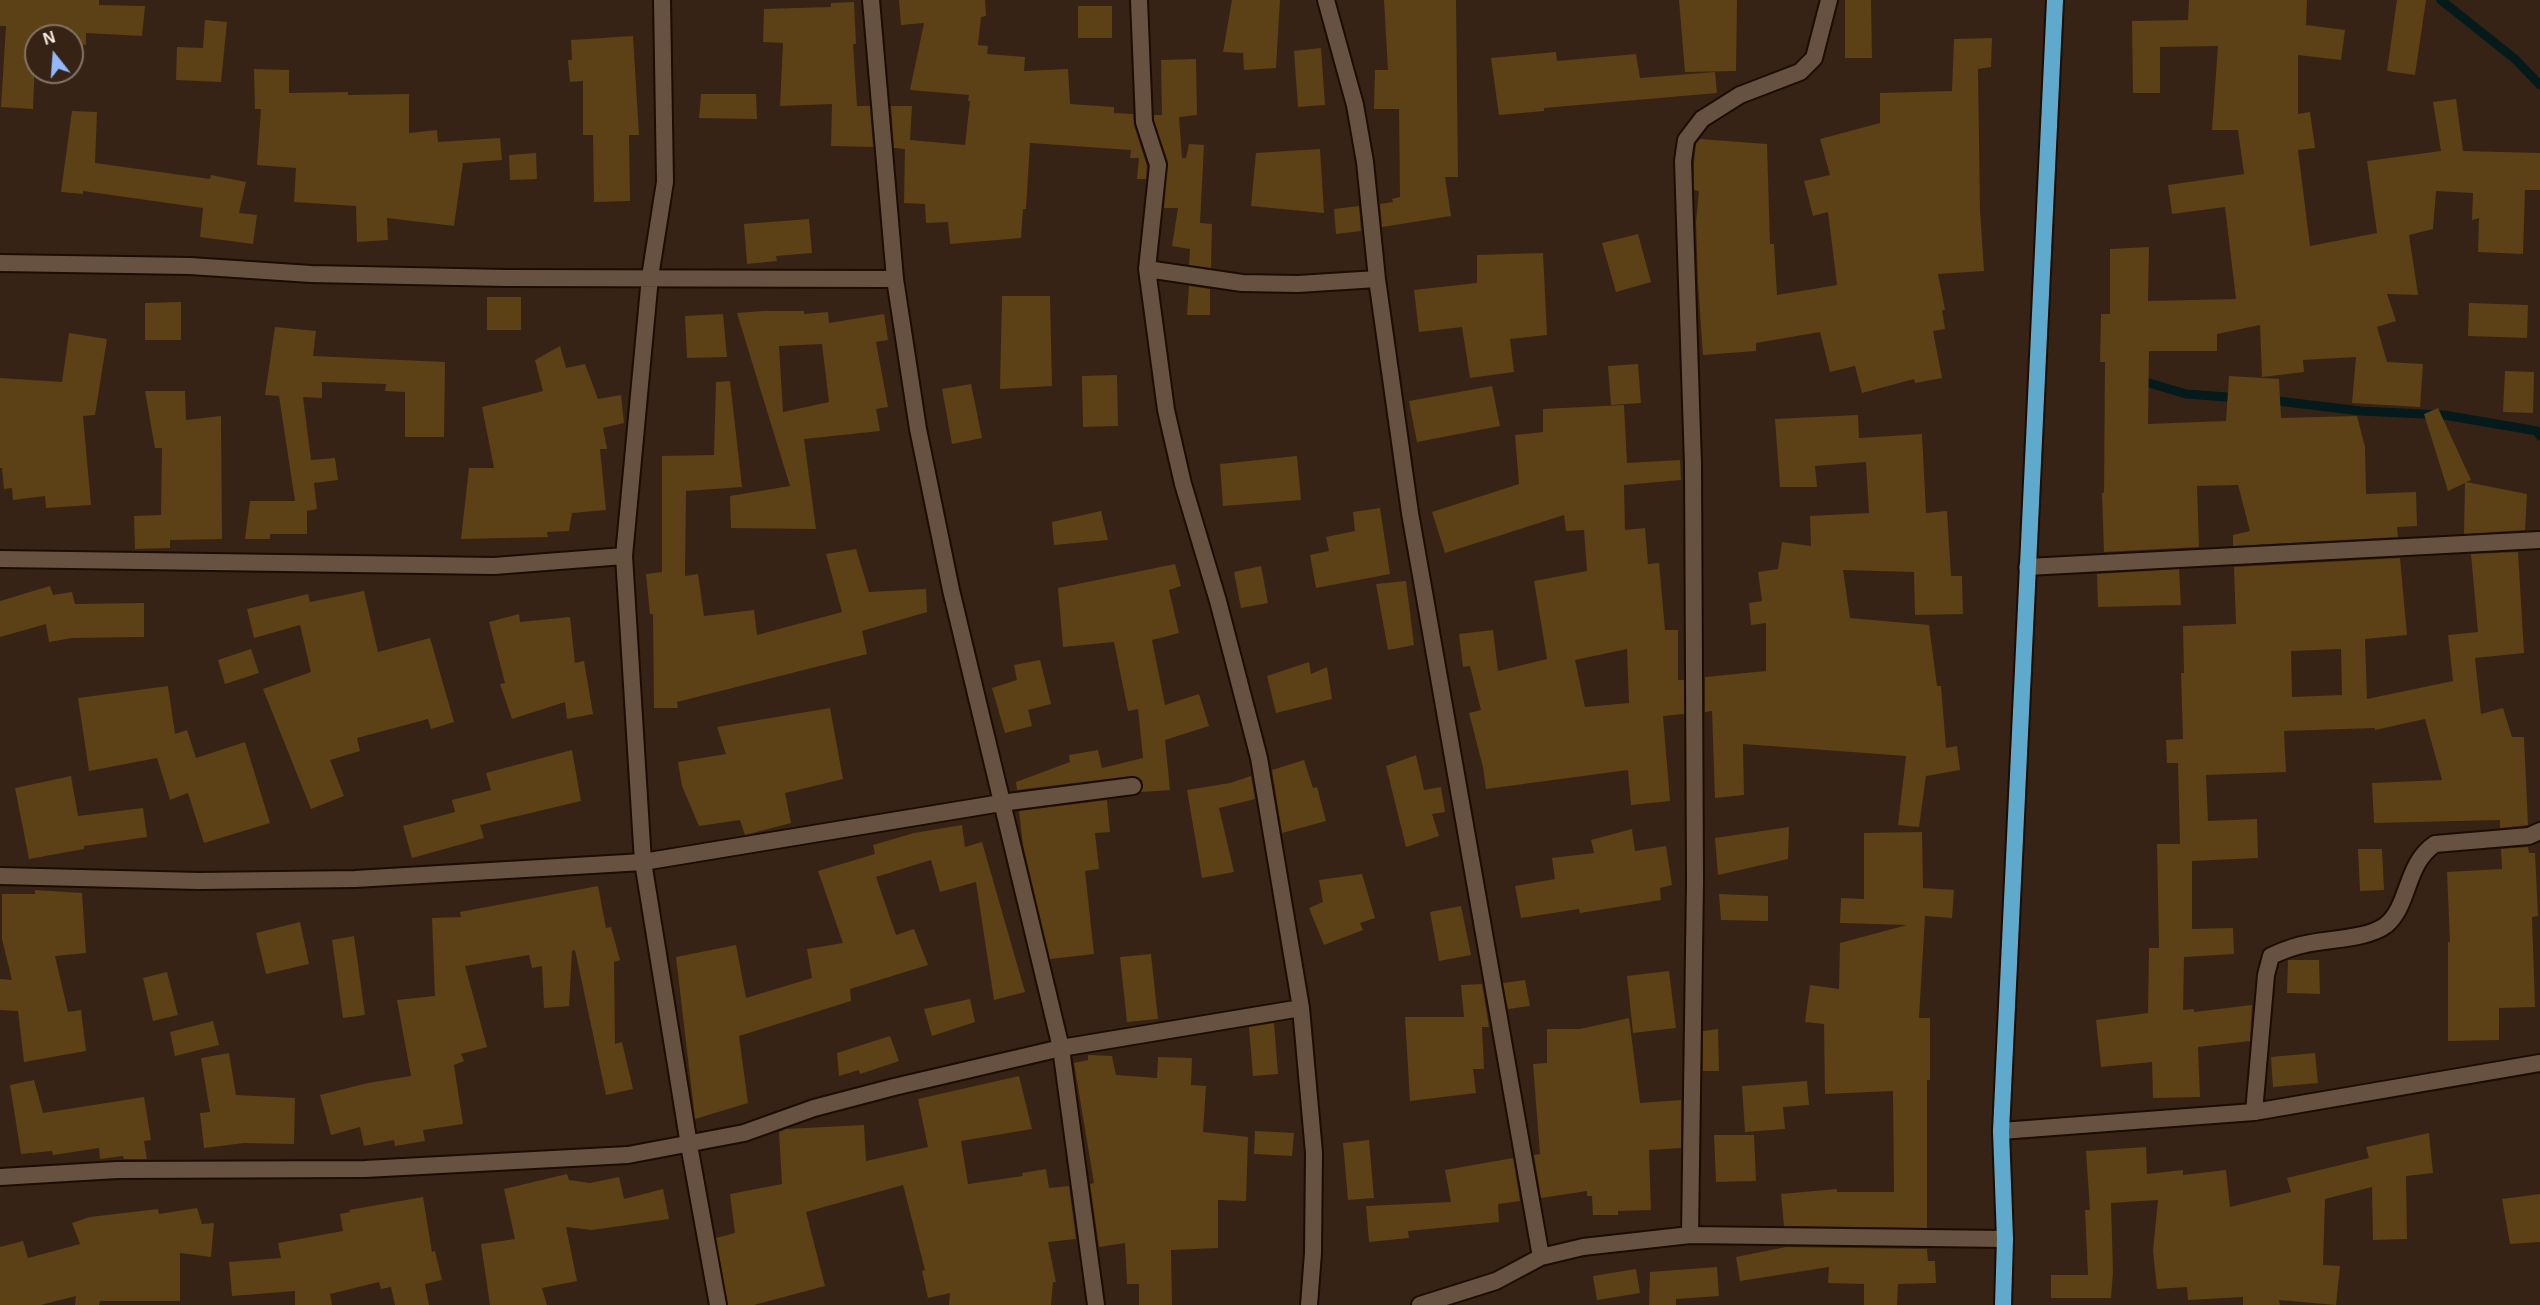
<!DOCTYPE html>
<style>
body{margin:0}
#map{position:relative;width:2540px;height:1305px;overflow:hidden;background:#362315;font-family:Helvetica,sans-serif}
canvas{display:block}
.north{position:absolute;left:24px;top:24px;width:60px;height:60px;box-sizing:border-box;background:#362315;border:2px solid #847468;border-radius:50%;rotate:343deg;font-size:16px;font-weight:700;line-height:24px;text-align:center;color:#faede4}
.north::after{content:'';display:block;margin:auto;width:21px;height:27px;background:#92b7fd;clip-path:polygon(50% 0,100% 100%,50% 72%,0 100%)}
</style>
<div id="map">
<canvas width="2540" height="1305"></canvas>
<div class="north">N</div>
</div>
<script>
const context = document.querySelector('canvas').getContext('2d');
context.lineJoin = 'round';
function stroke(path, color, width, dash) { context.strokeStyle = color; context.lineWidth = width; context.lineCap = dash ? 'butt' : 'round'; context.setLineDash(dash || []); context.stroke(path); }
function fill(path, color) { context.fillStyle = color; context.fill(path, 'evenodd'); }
stroke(new Path2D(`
 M2441 0 2515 59 2540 85
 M2139 380 2186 394 2240 398
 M2269 400 2361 411 2444 415 2537 431 2540 436`), '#051a1a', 9);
fill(new Path2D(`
 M0 0H99V5L145 6 142 36 86 33V45L72 44V36H36L33 109 1 107 6 26H0Z
 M899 0H985L986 16 981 17 978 45 988 46 987 54 1025 57 1024 71 1068 69 1070 104 1114 107V113L1133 114 1134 125 1147 166 1146 179H1137L1139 158H1130L1131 150 1030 143 1026 209H1023L1021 238 950 244 948 222 926 223 925 204 904 203 905 149 894 148 891 106H912L910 140 965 145 970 101H968L969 95 910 90 924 23 901 25Z
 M1232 0H1280L1276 68 1244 70 1243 53 1223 52Z
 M1384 0H1456L1458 177H1445L1451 216 1382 227 1380 204 1393 202 1392 199 1400 197 1399 109H1374L1375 70H1388Z
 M1679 0H1737L1736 71 1685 72Z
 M1845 0H1871L1872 58H1845Z
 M2189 0H2307L2306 25 2345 30 2341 60 2298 55V114L2310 112 2315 148 2298 150 2310 246 2377 233 2367 161 2441 151 2433 102 2456 99 2463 151 2540 153V190H2525L2523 254 2478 252 2479 218 2472 220 2473 193 2436 191 2433 229 2409 235 2418 295 2387 294 2396 321 2377 327 2387 362 2423 364 2420 407 2352 403 2356 357 2303 360 2304 372 2262 377 2260 325 2217 334V351H2149L2148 424 2226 421 2229 376 2279 379 2281 418 2357 416 2365 447 2366 494 2416 492 2417 526 2397 527 2398 537 2233 546V535L2250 531 2238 485 2197 486 2199 547 2104 552 2102 493H2104L2105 362H2100L2101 314H2110V249L2149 247 2148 301 2236 299 2225 207 2172 214 2168 185 2244 174 2238 130H2212L2218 46 2160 47V93H2133L2132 21 2188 20Z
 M2397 0H2426L2415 75 2387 71Z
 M854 2 856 44H853L857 106H870L873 147 831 146 832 104 780 106 783 43 763 42 764 9 831 7V3Z
 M1078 6H1112V38H1078Z
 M205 20 227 22 221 82 176 80 177 47 203 48Z
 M633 36 639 135H629L630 201 594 202 593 135H583V81L570 82 568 60H572L571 40Z
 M1992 38 1991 67 1978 69 1980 210 1984 271 1938 274 1945 310H1942L1945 329 1933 331 1942 378 1915 383 1914 379 1862 393 1855 366 1830 372 1820 332 1756 343V351L1703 355 1698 283 1696 222 1699 191 1694 190V162L1696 144 1700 139 1767 144 1770 244H1774L1777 295 1837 285 1828 212 1813 216 1804 181 1830 175 1820 139 1880 123V93L1952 91 1954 39Z
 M1321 48 1325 105 1298 107 1294 51Z
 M1556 52 1557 61 1636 54 1640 78 1715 72 1717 93 1544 108V111L1499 115 1491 58Z
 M1196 59 1197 115 1179 117 1182 158H1186L1189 144 1204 145 1200 223 1212 224 1211 268 1189 265 1190 249 1172 246 1178 208H1164L1168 162 1154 120V115H1162L1161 60Z
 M254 69 289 70V93L348 92V95L409 94V133L437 130 438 142 500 138 502 160 463 163 454 226 387 218 388 240 357 242 356 206 294 202 296 168 257 165 261 109H255Z
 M701 94H756L757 119 699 118Z
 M72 111 97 112 95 163 210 179 211 175 246 182 239 213 257 215 253 244 200 237 203 208 83 191V194L61 192Z
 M1320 149 1324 213 1251 206 1256 153Z
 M536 153 537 179 510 180 509 155Z
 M1359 206 1361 231 1336 234 1334 209Z
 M809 219 812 253 776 256 777 261 747 264 744 224Z
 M1638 234 1651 282 1616 292 1602 243Z
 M1543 253 1547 335 1510 339 1514 372 1470 378 1462 327 1419 332 1414 290 1477 283V255Z
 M1189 286 1210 289V315H1187Z
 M1002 296H1050L1052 386 1000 389Z
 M487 297H521V330H487Z
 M181 302V340H145V303Z
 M2469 303 2528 305 2527 338 2468 336Z
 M763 311H804V314L828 312 829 323 884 314 888 340 876 342 888 407 876 409 880 431 804 439 816 529 731 528 730 496 790 486 737 313ZM822 344 829 402 783 412 779 346Z
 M723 314 727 357 687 358 685 316Z
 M275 327 316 331 313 356 445 362 444 437H405V392L385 391 386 384 322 382V398L303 397 311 460 335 458 338 480 314 483 317 509 307 511V534H270V539H245L250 501H295L279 396 265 395Z
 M69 333 107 339 95 415 83 416 91 505 46 508 45 496 13 500 12 488 4 489 2 468H0V378L62 382Z
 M560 346 566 368 585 364 598 399 621 395 624 423 603 428 607 449H600L606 510 572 513 569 531 547 532 548 537 461 539 469 468H494L482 407 543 391 535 360Z
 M1638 364 1641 403 1611 405 1608 366Z
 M2505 371 2534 372 2533 413 2503 412Z
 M1117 375 1118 426 1083 427 1082 376Z
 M730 381 742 487 686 491 685 576 698 574 704 616 754 610 757 635 842 612 826 554 856 549 869 592 926 589 927 612 862 631 867 654 677 702 678 708H654L653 614H650L646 574 662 572V456L714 455 716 382Z
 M971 384 982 438 952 444 942 389Z
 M1492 386 1500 426 1417 442 1409 401Z
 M145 391H185L186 420 221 416 222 539 170 540V548L135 549 134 516 161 515 162 448H155Z
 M1624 405 1627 463 1680 460 1681 480 1624 485 1625 530 1645 528 1648 564 1659 563 1665 630H1678V680H1684V714L1663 716 1670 801 1631 805 1628 770 1486 789 1483 767 1469 713 1481 710 1470 666 1463 667 1459 634 1493 630 1498 671 1547 659 1534 581 1587 571 1584 530 1566 531 1564 515 1445 553 1432 512 1519 484 1515 435 1543 432V409ZM1627 649 1629 703 1585 707 1575 660Z
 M2438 408 2471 480 2466 482 2527 494 2525 530 2464 534 2465 483 2448 491 2424 414Z
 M1858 415 1859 438 1922 434 1926 513 1947 511 1951 576H1962L1963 614 1915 615 1914 572 1843 570 1850 618 1929 625 1937 686H1941L1946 748 1957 746 1960 770 1926 776 1919 827 1898 825 1906 756 1743 744 1744 795 1715 798 1712 711 1705 712V677L1766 671V623L1751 625 1749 603 1762 601 1758 572 1778 569 1782 542 1811 546 1810 516 1869 513 1866 462 1815 466 1817 487H1780L1775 419Z
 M1297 456 1301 500 1223 506 1220 464Z
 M1380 508 1390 574 1316 588 1310 555 1329 551 1326 537 1355 531 1353 512Z
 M1101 511 1108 540 1054 545 1052 522Z
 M2518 552 2524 653 2475 658 2481 714 2503 708 2512 737H2524L2528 825 2500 828V820L2374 823 2372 783 2442 780 2425 719 2375 730V728L2284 731 2286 772 2206 775 2208 821 2257 819 2258 858 2192 861V929L2233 928 2234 954 2184 957 2183 1010 2194 1009V1012L2252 1005 2250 1041 2198 1047 2200 1097 2153 1098 2152 1062 2101 1067 2096 1020 2148 1013 2149 948H2159L2157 844H2180L2178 763H2167L2166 740 2183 739 2181 673H2184L2183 626 2236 624 2234 567 2400 558 2407 635 2365 639 2367 699 2453 681 2448 635 2478 632 2471 554ZM2341 649 2342 695 2292 697 2291 651Z
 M1175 564 1181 586 1169 590 1179 633 1152 640 1165 705 1199 694 1209 726 1165 740 1170 790 1141 792 1143 785 1142 780 1132 776 1017 790 1016 782 1070 762 1069 755 1098 750 1102 768 1143 758 1138 709 1128 711 1114 642 1063 647 1058 588Z
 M1261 566 1268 603 1241 608 1234 572Z
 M2179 569 2181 605 2098 607 2097 574Z
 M1406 581 1414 645 1388 650 1376 584Z
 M50 586 53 595 72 592 75 604 144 603V637L72 638 49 642 46 624 0 637V601Z
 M364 591 378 652 430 638 454 722 431 729 428 719 357 738 360 751 330 760 344 796 311 809 263 689 311 672 300 625 254 638 247 609 308 594 310 602Z
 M519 614 520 622 570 617 575 663 584 661 593 714 567 719 565 702 512 719 500 684 505 683 489 622Z
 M251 649 259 673 225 684 218 660Z
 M1040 660 1051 704 1028 710 1032 726 1005 733 992 688 1017 680 1014 665Z
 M1309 662 1311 674 1327 667 1332 699 1276 713 1267 676Z
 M168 686 175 734 187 730 196 758 245 742 270 823 204 843 188 793 170 800 157 758 89 771 78 698Z
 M830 708 843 779 785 793 791 823 745 835 740 820 699 826 682 786 678 762 726 754 717 727Z
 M572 750 581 801 480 825 484 838 412 858 403 826 455 812 452 800 491 790 486 773Z
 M1416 755 1424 790 1441 787 1445 812 1432 814 1439 836 1406 847 1386 766Z
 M1304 760 1313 788 1317 787 1326 821 1282 833 1272 770Z
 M71 776 78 816 143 808 147 837 84 846V849L29 859 15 788Z
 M1251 776 1255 799 1219 808 1234 872 1202 878 1187 790 1230 783Z
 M1107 800 1110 832 1095 833 1099 869 1085 871 1094 954 1050 959 1023 845 1019 811Z
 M962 825 965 847 982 842 1025 992 994 1000 976 882 940 892 931 860 876 877 896 935 914 929 928 965 850 989 851 1001 739 1036 748 1103 695 1119 676 957 736 945 746 998 812 978 807 949 843 943 818 871 875 854 873 845 914 833Z
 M1789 827 1788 859 1718 875 1715 838Z
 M1632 829 1635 851 1666 846 1672 885 1660 888 1661 900 1580 913 1579 909 1521 918 1515 886 1555 879 1552 858 1594 853 1591 840Z
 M1922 832 1923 888 1954 890 1952 918 1925 916 1919 1018H1930V1080H1927V1228L1784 1226 1781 1194 1837 1189V1192H1894L1893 1091 1825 1094 1824 1024 1805 1022 1810 985 1839 989 1840 943 1907 925 1840 923 1841 898 1864 899V833Z
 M2528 847 2529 853H2535L2538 916 2532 917 2535 1007 2499 1008V1040L2448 1041V942H2450L2447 872 2502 869 2501 849Z
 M2358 849H2382L2384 890 2360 891Z
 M1362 874 1375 918 1360 923 1363 930 1324 945 1309 908 1323 902 1319 880Z
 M598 886 606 928 611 927 620 960 614 962 615 1044 622 1042 633 1089 606 1095 575 950 572 951 569 1006 544 1008 542 966 532 968 529 955 465 966 487 1047 461 1054 464 1061 454 1065 463 1124 423 1130 425 1141 395 1146 394 1140 364 1146 360 1127 331 1135 320 1095 368 1083 411 1076 397 1000 435 996 432 918 461 917 460 912Z
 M35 890 82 893 86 953 55 956 68 1012 81 1010 86 1051 24 1062 18 1011 0 1010V979L12 980 2 939V894H35Z
 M1719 894 1768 896V921L1721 920Z
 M1461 906 1471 955 1439 961 1430 912Z
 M300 922 309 964 266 974 256 933Z
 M354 936 365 1015 343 1018 332 940Z
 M1151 954 1158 1019 1127 1022 1120 957Z
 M2288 960H2319L2320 994 2287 993Z
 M1669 971 1676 1028 1633 1033 1627 976Z
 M167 972 178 1015 153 1021 143 978Z
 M1525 980 1530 1006 1508 1009 1503 983Z
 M1482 984 1489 1027H1482L1484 1069H1473L1476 1093 1410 1101 1405 1017H1464L1461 985Z
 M970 999 975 1022 932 1036 924 1009Z
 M1629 1018 1640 1103 1681 1100V1148L1649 1150 1651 1210 1618 1211V1215H1593L1592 1196H1587V1191L1541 1198 1534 1155 1540 1154 1533 1064 1547 1063V1029H1580Z
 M213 1021 219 1045 175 1056 170 1032Z
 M1274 1023 1278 1074 1253 1076 1249 1027Z
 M1718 1029 1719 1071H1703V1031Z
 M890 1036 899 1061 860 1074 859 1070 839 1076 837 1053Z
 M229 1053 236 1095 295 1098 294 1144 244 1143 204 1148 200 1113 210 1112 201 1058Z
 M2315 1053 2318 1083 2273 1087 2271 1057Z
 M1088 1055 1112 1056 1116 1075 1157 1078 1158 1057 1192 1058 1191 1085 1206 1086 1203 1132 1248 1137 1246 1201 1218 1200V1248L1171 1250 1172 1305H1139V1284H1127L1125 1243 1099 1247 1090 1184 1094 1183 1074 1063 1088 1060Z
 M1019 1076 1032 1129 961 1141 968 1184 1023 1176 1022 1173 1046 1169 1049 1188 1069 1186 1076 1239 1048 1242 1056 1282H1053L1051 1305H949L950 1293 928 1298 922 1271 925 1270 903 1185 806 1212 825 1286 754 1305H728L716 1238 735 1233 730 1194 782 1184 779 1132 786 1129 864 1125 866 1161 928 1147 918 1099Z
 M34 1080 43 1113 144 1097 151 1140 144 1141 147 1159H124L123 1156 100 1159 99 1148 53 1155 52 1151 21 1154 10 1085Z
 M1807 1081 1809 1105 1783 1107 1785 1129 1745 1132 1742 1086Z
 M1255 1131 1294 1133 1292 1156 1254 1154Z
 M2429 1133 2433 1173 2406 1176 2407 1239 2373 1240 2372 1187 2325 1199 2323 1265 2340 1266 2336 1305 2279 1300 2280 1305H2243V1297L2188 1300 2187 1287 2157 1289 2153 1251 2158 1200 2111 1203 2113 1272 2111 1298H2051V1275H2088L2085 1210H2090L2086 1151 2146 1147 2147 1174 2183 1170V1175L2226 1170 2230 1207 2291 1192 2287 1178 2369 1158 2366 1147Z
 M1714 1135H1754L1756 1181 1716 1182Z
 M1369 1140 1374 1198 1348 1200 1343 1143Z
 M1513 1158 1520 1201 1498 1204 1499 1222 1408 1231 1409 1238 1369 1242 1366 1206 1451 1202 1445 1170Z
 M567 1174 569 1180 590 1183 619 1177 624 1199 663 1189 669 1219 592 1230 566 1227 577 1281 542 1288 547 1305H490L481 1244 515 1239 504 1189Z
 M2540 1194V1242L2510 1244 2502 1199Z
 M423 1197 432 1252 435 1251 442 1280 425 1284 429 1305H395L391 1287 381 1289 379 1282 330 1294 332 1305H295V1291L232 1296 229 1262 281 1258 278 1243 343 1231 340 1214 350 1212 349 1210Z
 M197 1208 202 1224 214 1223 211 1257 180 1253V1301H100L99 1305H75L76 1296 41 1305H0V1247L23 1241 28 1258 80 1244 72 1223 90 1217 158 1209 159 1214Z
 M1786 1247 1927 1249 1928 1261H1935L1936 1283 1898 1284 1897 1305H1864V1284L1828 1283 1829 1267 1740 1281 1736 1257Z
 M1717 1267 1719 1296 1676 1299V1305H1649L1650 1272Z
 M1636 1269 1640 1293 1597 1300 1593 1276Z`), '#5b4115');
const minor = new Path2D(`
 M662 0 665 182 650 277 624 556 643 862 689 1145 718 1305
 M871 0 895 279 918 429 951 590 1061 1048 1096 1305
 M1139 0 1144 122 1158 165 1147 269 1166 410 1183 484 1218 601 1259 758 1301 1008 1314 1153 1313 1253 1309 1305
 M1326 0 1355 105 1365 162 1377 279 1410 513 1541 1257
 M0 263 190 266 311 274 506 278 895 279
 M1147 269 1242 283 1298 284 1377 279
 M0 559 494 566 624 556
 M2027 567 2540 540
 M0 876 199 881 355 879 643 862 1001 803 1133 786
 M2254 1112 2266 975 2271 956C2282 951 2294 946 2306 944 2328 939 2368 939 2386 925 2410 905 2405 864 2435 844L2529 836 2540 831
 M0 1177 117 1170 365 1169 628 1155 744 1133 814 1108 894 1087 1061 1048 1301 1008
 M1690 1235 1695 881 1693 464 1683 161 1686 140 1702 119 1740 95 1800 72 1814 58 1829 0
 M1420 1305 1496 1281 1541 1257 1583 1247 1690 1235 2005 1239`);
const tertiary = new Path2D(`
 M2001 1131 2254 1112 2540 1063`);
const trunk = new Path2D(`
 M2003 1305 2005 1239 2001 1131 2055 0`);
stroke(minor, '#1d0c01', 20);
stroke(tertiary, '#1d0c01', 20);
stroke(trunk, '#1d0c01', 20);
stroke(minor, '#675242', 16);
stroke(tertiary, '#675242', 16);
stroke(trunk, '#5faacc', 16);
</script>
